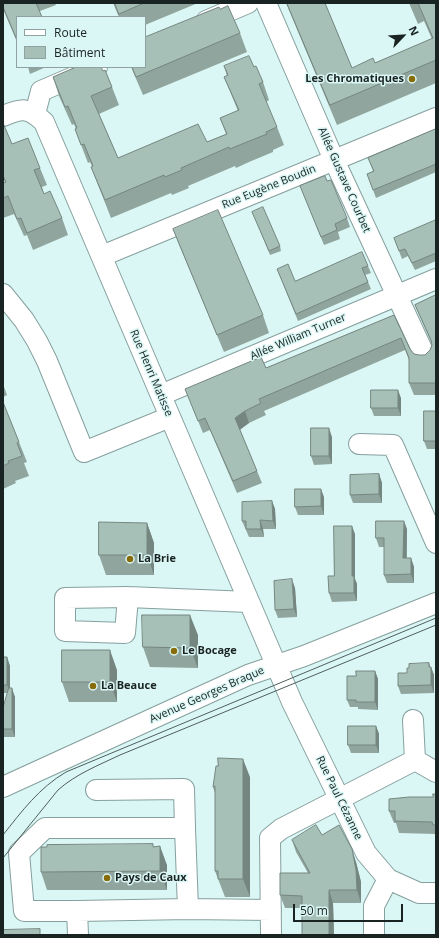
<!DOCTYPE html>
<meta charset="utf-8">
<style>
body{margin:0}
#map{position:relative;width:439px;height:938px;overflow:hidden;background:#dbf7f5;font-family:"Open Sans",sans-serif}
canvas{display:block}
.frame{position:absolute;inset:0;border:4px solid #182322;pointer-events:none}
.legend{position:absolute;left:16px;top:16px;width:130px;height:52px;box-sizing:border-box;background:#dbf7f5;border:1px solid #8da2a1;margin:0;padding:5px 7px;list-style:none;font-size:12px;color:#182322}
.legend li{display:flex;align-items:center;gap:8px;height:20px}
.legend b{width:20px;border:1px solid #8da2a1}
.north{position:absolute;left:383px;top:16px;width:40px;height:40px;-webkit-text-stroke:3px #dbf7f5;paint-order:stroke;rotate:65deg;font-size:11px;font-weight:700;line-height:16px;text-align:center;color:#182322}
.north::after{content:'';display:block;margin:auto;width:14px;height:18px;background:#182322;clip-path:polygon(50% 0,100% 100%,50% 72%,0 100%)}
.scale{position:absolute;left:293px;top:904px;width:110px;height:18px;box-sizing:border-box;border:2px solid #182322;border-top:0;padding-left:5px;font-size:12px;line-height:14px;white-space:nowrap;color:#182322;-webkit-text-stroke:3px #dbf7f5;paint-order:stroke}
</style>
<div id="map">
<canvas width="439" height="938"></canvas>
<div class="frame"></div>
<ul class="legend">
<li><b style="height:5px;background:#fff"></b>Route</li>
<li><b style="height:11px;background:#a7c0b7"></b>Bâtiment</li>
</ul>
<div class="north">N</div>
<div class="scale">50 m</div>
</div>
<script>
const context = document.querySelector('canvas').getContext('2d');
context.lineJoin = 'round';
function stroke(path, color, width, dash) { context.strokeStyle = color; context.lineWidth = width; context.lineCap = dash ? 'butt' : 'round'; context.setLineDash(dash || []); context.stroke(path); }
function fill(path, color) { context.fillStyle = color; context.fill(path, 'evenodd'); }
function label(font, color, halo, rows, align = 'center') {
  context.font = font + ' "Open Sans",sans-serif'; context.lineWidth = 3; context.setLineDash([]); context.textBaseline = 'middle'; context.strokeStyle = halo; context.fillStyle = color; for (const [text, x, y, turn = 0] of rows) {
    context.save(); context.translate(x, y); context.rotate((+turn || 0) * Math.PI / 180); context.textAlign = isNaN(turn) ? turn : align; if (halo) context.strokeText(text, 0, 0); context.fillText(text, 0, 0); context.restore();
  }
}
const minor = new Path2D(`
 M266 3 334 160 425 356
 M206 21 248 3
 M35 114 41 91 97 67
 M3 116C22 108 28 107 44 122L292 702 366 853 388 879 419 893H436
 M102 256 436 118
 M3 294 24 320 37 341 47 361 84 452 170 417
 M161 395 436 279
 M359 444 393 445 436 543
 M128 597 125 633 65 631V598L128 597 249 602
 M413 720 415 760
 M3 787 248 675 304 656 436 603
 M96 790 184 789 185 828
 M77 911 188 909
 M78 935 77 911H24L19 853 45 828H185L188 909 271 910
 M271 935 270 838 281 829 415 760 436 772
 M374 935V906L388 879`);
stroke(minor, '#85a09e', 22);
stroke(minor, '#fff', 20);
stroke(new Path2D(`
 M3 835C22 811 39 788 66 772L436 618
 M3 858 58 790C76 774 99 765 120 755L436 625`), '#4f5e5d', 1);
fill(new Path2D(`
 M3 3H55L56 5 40 11 17 17V42L3 9Z
 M113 3H198L145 25V17H119Z
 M286 3H325L352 68 375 63 432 39 424 21 418 24 409 3H436V83L337 125Z
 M220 9 240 33 247 52 143 95 131 67H145Z
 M224 66 254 67 263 82 269 100 266 102 277 127 284 145 273 150V152L249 162 236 168 235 166 188 186 189 188 172 195 171 193 111 218 98 185 91 167 92 166 90 162 88 163 75 129H76L74 124 72 125 59 96 53 77 103 71 112 87 119 105 99 114 118 158 207 142 226 134 220 118 238 111 224 77 227 76Z
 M28 67H46L30 74Z
 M3 123 12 144 40 168 47 185 42 187 44 194 62 218 68 235 33 250 27 235 24 236 14 214 3 218V183L5 182 3 178Z
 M436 129V172L376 198 367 174 373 171 368 158Z
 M327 181 347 218 350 227 338 232 340 239 324 245 300 186Z
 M254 216 280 246 281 251 270 255Z
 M436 220V261L415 270 408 256 402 259 394 238Z
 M173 229 263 315 269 333 224 352 180 247Z
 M368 266 371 273 365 275 371 289 298 321 277 269 295 281Z
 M436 295V395H414L409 383V360L405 350 264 411 266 415 249 423 240 430 262 483 237 493 210 430 203 433 185 389 266 368 394 315 410 349 414 354 419 355H425L430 350 432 344 420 317 415 305Z
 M3 384 7 395 3 397Z
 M401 398V416H374L371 408Z
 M3 402 27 462 24 463 29 476 15 481 16 483 3 489Z
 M436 411V449H427L424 441Z
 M332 437V464L314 465 311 456Z
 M379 474 382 483V503H353L350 495Z
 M324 497V515H298L295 507Z
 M272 501 275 509 276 529H263L264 537H249L242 521Z
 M147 523 154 543V575H106L99 555Z
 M407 529V558H411L414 567V583H387L384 575V547H379L376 538Z
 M355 534V579L357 584V601L332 602 329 593 334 576Z
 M295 588 297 617 278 618 275 610Z
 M198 635V668L150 667 143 647Z
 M3 657H7L10 666V688L15 697V737H3V708L8 693H3Z
 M431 667 434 675V693L401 694 398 686 407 673Z
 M117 670V702H69L62 682Z
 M375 671 378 679V710L358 709V707H350L347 700 356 676Z
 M376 726 379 734V753H351L348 745Z
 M250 777V897H225L215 871V793L213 787Z
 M436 794V834L399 833 396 823H394L389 811 433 797Z
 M322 835 356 862 361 882V903H333L334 935H302V908H285L280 895 308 873 296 852 292 840Z
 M154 847 167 865V890H47L41 872Z`), '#90a59d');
fill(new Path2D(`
 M398 390 401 398V416L398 408Z
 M245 411 249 423 239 430 235 418Z
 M329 428 332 437V464L329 456Z
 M379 474 382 483V503L379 494Z
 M321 489 324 497V515L321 506Z
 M272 501 275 509 276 529 273 521Z
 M260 520 263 529 264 537 261 529Z
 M404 521 407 529 406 566 403 558Z
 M147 523 154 543V575L147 555Z
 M352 526 355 534V579L357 584V601L354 593 352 576Z
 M411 558 414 567V583L411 574Z
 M292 579 295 588 297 617 294 609Z
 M190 615 198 635V668L190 648Z
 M110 650 117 670V702L110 682Z
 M7 657 10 666V693L7 685Z
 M429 663 431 670V667L434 675V693L431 685 429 667Z
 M375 671 378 679V710L375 702Z
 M12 688 15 697V737L12 729Z
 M376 726 379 734V753L376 745Z
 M243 759 250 777V897L243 879Z
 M160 846 167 865V890L160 871Z
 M352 849 356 862 361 882V903L357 890Z
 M329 890 333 903 334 935H329Z`), '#758680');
const building = new Path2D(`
 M3 3H36L42 17H17V40L3 7Z
 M115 3H144L119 14Z
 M287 3H325L352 68 373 58 375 63 433 38 418 3H436V60L330 105Z
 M228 6 240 33 136 77 132 67H145V37L219 7 220 9Z
 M249 56 254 67 256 66 263 82 259 84 277 127 266 132 267 134 242 144 230 149 229 147 181 168 182 170 165 177 164 175 105 200 91 167 93 166 84 144 81 145 75 129 77 128 68 106 65 107 53 77 76 67H101L103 71 105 70 112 87 91 96 118 158 198 124 207 142 227 134 220 118 239 110 224 77 228 75 224 66Z
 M3 123 12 144 28 138 40 168 34 170 44 194 50 191 62 218 27 233 21 218 17 219 8 196 3 198V183L6 182 3 176Z
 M436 129V164L373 190 367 174 374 171 368 158Z
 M325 176 327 181 331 180 347 218 335 224 337 230 321 237 300 186Z
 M263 207 280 246 269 251 252 212Z
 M218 210 263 315 217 335 173 229Z
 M436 220V253L412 263 405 249 399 251 394 238Z
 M362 252 368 266 362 268 368 282 296 314 277 269 288 264 295 281Z
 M436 295V383H409V358L401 338 259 399 261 403 245 411 235 418 257 471 233 481 205 418 198 421 185 389 261 357 266 368 394 315 410 349 414 354 419 355H425L430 350 432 345 431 340 415 305Z
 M371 390H398V408H371Z
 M3 402 19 442 17 443 22 456 8 461 9 463 3 466Z
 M424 411H436V441H424Z
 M311 428H329V456H311Z
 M379 474V494L350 495V475Z
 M295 489H321V506L295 507Z
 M272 501 273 521 260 520 261 529H246V521H242V502Z
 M376 521H404L403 558H411V574L384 575V538H376Z
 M99 522 147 523V555H99Z
 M334 526H352V576H354V593H329L328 576H334Z
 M292 579 294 609 275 610 274 581Z
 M142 615H190V648L143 647Z
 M62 650H110V682H62Z
 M3 657H7V685H3Z
 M429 663V667H431V685L398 686V673H407V668H409V664Z
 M356 671H375V702H356V700H347V676H356Z
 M9 688H12V729H3V708Z
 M348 726H376V745H348Z
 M218 758 243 759V879H218V871H215V786L213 787 216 766H218Z
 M433 794H436V825H433L432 822 395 821V811H389V799L409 797H433Z
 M316 825 322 835 339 825 352 849 356 870 357 890H329V935H302V896L280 895V873H310L292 840Z
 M153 844V847L160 846V871L41 872V847H47V845Z
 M40 929V935H3V930Z`);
fill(building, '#a7c0b7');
stroke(building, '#758680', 1);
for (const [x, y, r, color] of [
 [412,79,4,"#876c09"],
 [130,559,4,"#876c09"],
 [174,651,4,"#876c09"],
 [93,686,4,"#876c09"],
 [107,878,4,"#876c09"]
]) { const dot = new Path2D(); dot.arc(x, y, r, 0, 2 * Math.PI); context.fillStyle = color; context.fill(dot); stroke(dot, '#dbf7f5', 1.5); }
label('bold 11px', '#182322', '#dbf7f5', [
 ["Les Chromatiques",404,79,"right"],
 ["La Brie",138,559],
 ["Le Bocage",182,651],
 ["La Beauce",101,686],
 ["Pays de Caux",115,878]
], 'left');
label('11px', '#182322', '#dbf7f5', [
 ["Allée Gustave Courbet",344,180,66],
 ["Rue Eugène Boudin",269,187,-22],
 ["Allée William Turner",298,337,-23],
 ["Rue Henri Matisse",151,373,67],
 ["Avenue Georges Braque",207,695,-24],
 ["Rue Paul Cézanne",339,798,64]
]);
</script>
